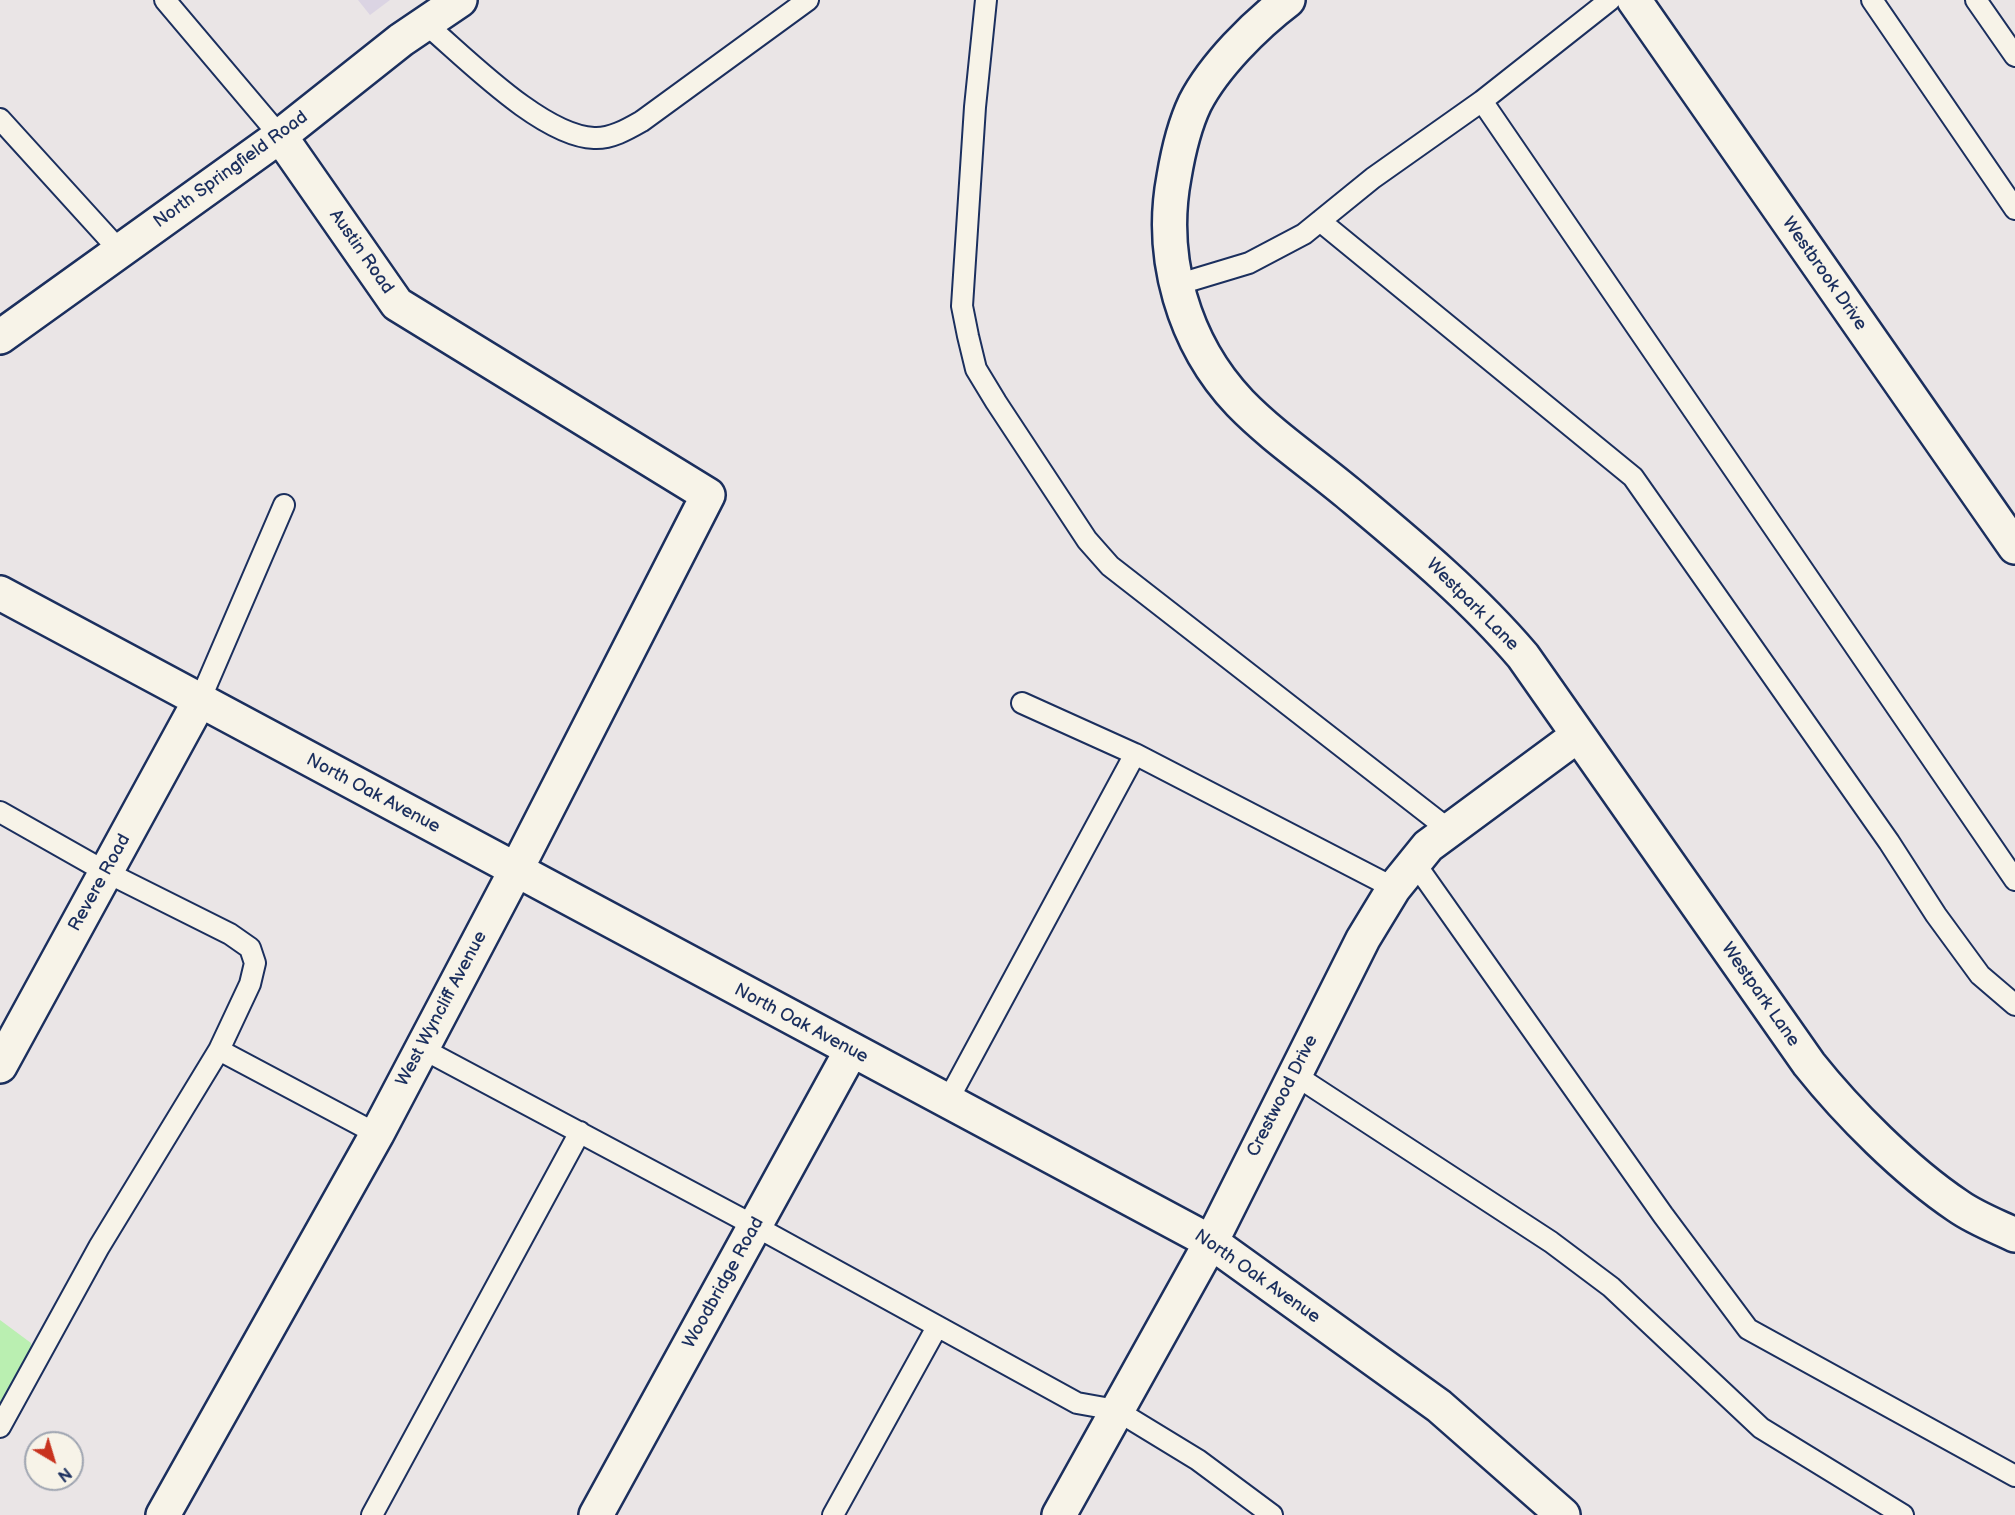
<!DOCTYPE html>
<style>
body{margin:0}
#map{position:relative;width:2015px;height:1515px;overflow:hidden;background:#eae5e6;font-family:"Balsamiq Sans",sans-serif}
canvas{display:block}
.north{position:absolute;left:24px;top:1431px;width:60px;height:60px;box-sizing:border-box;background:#f7f3e8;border:2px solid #9fa5b1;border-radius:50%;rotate:142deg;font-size:16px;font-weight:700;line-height:24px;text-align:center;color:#1b2f5e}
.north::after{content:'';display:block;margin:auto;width:21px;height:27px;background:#c8321e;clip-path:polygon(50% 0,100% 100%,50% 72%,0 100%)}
</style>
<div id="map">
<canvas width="2015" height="1515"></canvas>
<div class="north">N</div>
</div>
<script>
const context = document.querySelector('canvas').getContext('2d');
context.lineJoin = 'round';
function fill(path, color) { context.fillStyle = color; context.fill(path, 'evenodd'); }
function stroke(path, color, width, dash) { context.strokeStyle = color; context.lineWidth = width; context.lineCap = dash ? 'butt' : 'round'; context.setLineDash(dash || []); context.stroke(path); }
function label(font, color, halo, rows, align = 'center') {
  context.font = font + ' "Balsamiq Sans",sans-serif'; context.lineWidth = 4.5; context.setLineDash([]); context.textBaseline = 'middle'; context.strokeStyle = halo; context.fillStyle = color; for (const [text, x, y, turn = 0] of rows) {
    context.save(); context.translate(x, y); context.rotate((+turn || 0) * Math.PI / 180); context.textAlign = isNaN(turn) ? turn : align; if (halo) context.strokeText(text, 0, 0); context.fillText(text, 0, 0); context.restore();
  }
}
fill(new Path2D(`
 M358 0H390L370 15Z`), '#dbd4e3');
fill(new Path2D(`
 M0 1320 31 1343 32 1371 0 1430Z`), '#baefb1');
const service = new Path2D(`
 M165 0 280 136
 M986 0 975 107 962 306 968 336 976 369 996 402 1087 540 1110 566 1448 829
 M1872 0 2015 209
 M1976 0 2015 56
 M427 25C467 59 542 136 594 138 611 139 628 129 642 121L808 0
 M1482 101 2015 880
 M0 119 120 251
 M1320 221 1633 477 1889 842 1936 915 1980 975 2015 1005
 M1176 285 1249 263 1304 234 1373 178 1482 101 1610 0
 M200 700 284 505
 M1022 703 1135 754
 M0 812 106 872 230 934 250 948 255 963 250 984 219 1050 99 1247 0 1427
 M1414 862 1663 1215 1748 1329 2015 1476
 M421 1048 755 1226 1077 1403 1116 1410 1198 1460 1272 1515
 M219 1050 377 1134
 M1295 1075 1551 1242 1611 1287 1761 1428 1903 1515
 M947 1102 1135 754 1394 888
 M372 1515 580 1132
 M833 1515 937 1327`);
const minor = new Path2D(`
 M1288 0C1255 25 1214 66 1195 103 1184 126 1178 153 1174 177 1159 257 1183 343 1240 403 1272 436 1312 463 1348 493 1409 544 1471 595 1523 656L1809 1064C1848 1113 1906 1171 1958 1206 1975 1218 1996 1226 2015 1235
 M1634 0 2015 547
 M0 593 1211 1242 1439 1406 1563 1515
 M0 1066 200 700
 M163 1515 377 1134 516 870 708 495 397 304 280 136
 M596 1515 851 1051
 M1059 1515 1211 1242 1363 939 1394 888 1428 846 1577 736`);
const secondary = new Path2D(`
 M0 337 280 136 401 40 460 0`);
stroke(service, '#1b2f5e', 24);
stroke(minor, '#1b2f5e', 38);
stroke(secondary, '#1b2f5e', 38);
stroke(service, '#f7f3e8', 20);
stroke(minor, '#f7f3e8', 33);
stroke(secondary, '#f7f3e8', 33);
label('18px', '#1b2f5e', '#f7f3e8', [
 ["North Springfield Road",231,170,-36],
 ["Austin Road",361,252,55],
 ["Westbrook Drive",1824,274,55],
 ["Westpark Lane",1472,605,45],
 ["North Oak Avenue",373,794,28],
 ["Revere Road",100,883,-61],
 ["Westpark Lane",1760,995,55],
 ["West Wyncliff Avenue",442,1009,-62],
 ["North Oak Avenue",801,1024,28],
 ["Crestwood Drive",1283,1096,-63],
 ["North Oak Avenue",1257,1277,35],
 ["Woodbridge Road",724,1283,-61]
]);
</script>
